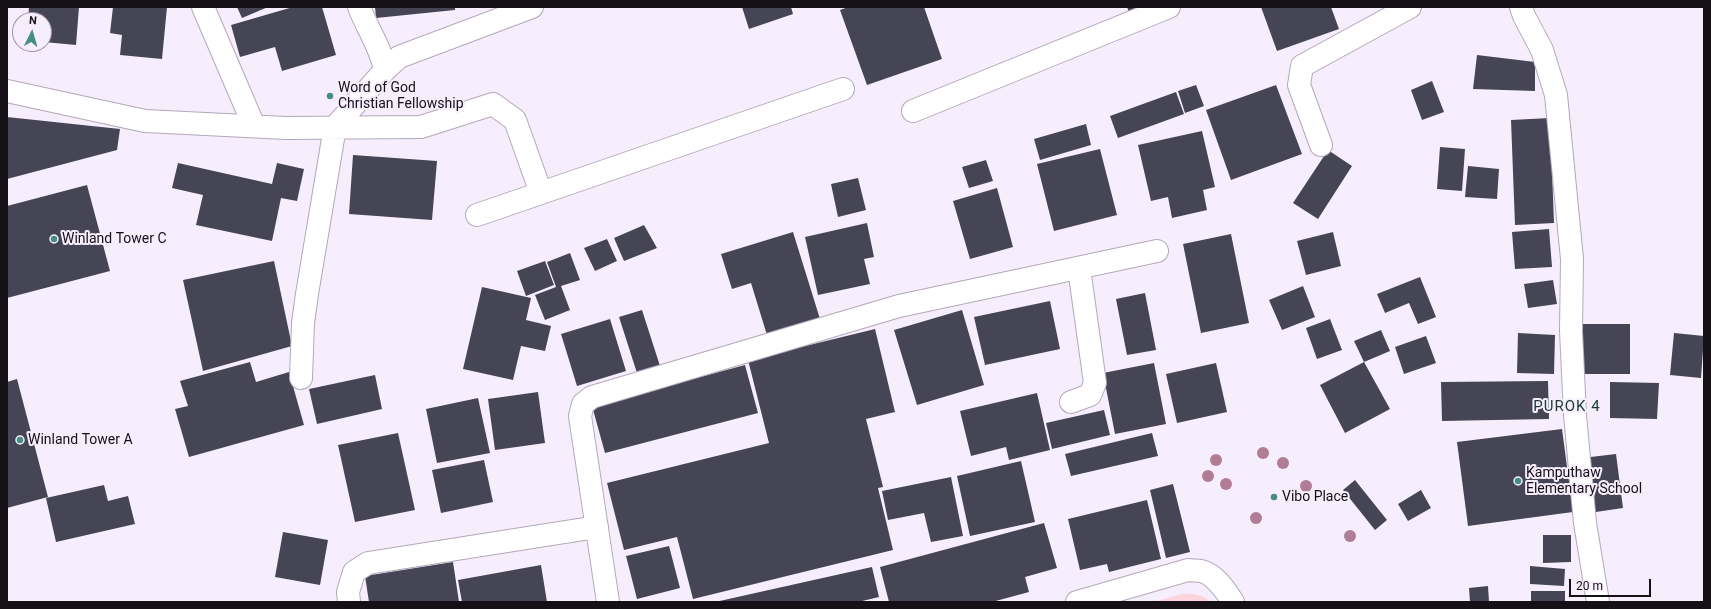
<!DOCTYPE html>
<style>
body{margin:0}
#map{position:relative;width:1711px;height:609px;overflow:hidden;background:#f7eefd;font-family:Roboto,sans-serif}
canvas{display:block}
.frame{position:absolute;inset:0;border:8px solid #141016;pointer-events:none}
.north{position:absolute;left:12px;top:12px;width:40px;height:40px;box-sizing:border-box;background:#f7eefd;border:1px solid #9c95a1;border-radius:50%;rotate:5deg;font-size:11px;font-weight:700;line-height:16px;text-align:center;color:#141016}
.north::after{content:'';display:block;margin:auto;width:14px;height:18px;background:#468d85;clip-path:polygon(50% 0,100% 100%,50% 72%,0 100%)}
.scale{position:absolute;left:1569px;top:579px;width:82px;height:18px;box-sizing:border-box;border:2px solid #141016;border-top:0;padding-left:5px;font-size:12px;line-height:14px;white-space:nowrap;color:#141016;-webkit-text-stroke:3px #f7eefd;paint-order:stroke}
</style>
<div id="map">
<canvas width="1711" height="609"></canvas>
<div class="frame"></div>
<div class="north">N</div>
<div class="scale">20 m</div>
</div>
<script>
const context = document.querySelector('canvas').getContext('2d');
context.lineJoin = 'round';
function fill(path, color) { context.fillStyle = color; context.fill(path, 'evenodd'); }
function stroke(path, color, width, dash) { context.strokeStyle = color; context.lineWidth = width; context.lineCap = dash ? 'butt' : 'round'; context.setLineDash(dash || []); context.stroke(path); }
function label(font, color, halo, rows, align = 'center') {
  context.font = font + ' Roboto,sans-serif'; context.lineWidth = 4; context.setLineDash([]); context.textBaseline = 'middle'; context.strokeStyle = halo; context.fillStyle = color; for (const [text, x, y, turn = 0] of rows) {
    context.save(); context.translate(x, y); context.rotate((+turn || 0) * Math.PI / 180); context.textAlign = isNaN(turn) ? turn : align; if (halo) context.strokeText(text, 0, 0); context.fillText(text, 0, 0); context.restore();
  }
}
fill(new Path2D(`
 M1181 594C1192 593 1202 594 1211 602H1154Z`), '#fbd4dc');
fill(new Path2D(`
 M29 7H79L76 45 44 42V20H28Z
 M113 7H167L162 59 120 55 122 35 110 33Z
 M237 7H268L242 18Z
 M293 7H322L336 55 282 71 275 47 240 57 231 25Z
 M375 7H455V10L376 18Z
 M742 7H791L793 14 749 29Z
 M848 7H924L942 59 867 85 840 10Z
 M1127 7H1141L1129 12Z
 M1261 7H1331L1339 29 1277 51Z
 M1477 55 1535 62V91L1473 89Z
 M1432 81 1444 112 1422 120 1411 90Z
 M1196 85 1204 106 1185 113 1178 91Z
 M1276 85 1302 154 1231 180 1206 110Z
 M1176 92 1184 114 1118 138 1110 116Z
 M7 117 120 129 117 150 7 179Z
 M1550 118 1554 223 1515 225 1511 120Z
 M1086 124 1091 145 1040 160 1034 139Z
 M1202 131 1215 187 1203 190 1207 210 1172 218 1168 197 1151 201 1138 145Z
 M1440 147 1465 149 1462 191 1437 189Z
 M1100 149 1117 215 1054 231 1037 164Z
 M1328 150 1352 166 1318 219 1293 203Z
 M353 155 437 161 432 220 349 214Z
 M986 160 993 181 969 188 962 167Z
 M178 163 272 184 277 163 304 169 297 201 281 198 272 241 196 225 203 195 172 188Z
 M1468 166 1499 169 1497 199 1465 197Z
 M858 178 866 210 838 217 831 184Z
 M87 185 110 271 7 298V206Z
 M997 188 1013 247 970 259 953 201Z
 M867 223 874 257 864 259 870 284 818 295 805 237Z
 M644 225 657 248 624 261 614 238Z
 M1549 229 1552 267 1515 269 1512 232Z
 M793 232 820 319 767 335 751 283 732 289 721 254Z
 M1333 232 1341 266 1306 275 1297 241Z
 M1231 234 1249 323 1201 333 1183 244Z
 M607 239 617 261 595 271 584 248Z
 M570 253 580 280 561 286 570 310 545 320 535 295 556 287 547 262Z
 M274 261 292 346 203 371 183 280Z
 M545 261 554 285 526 296 517 271Z
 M1420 277 1436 317 1418 324 1409 303 1385 313 1377 294Z
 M1553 280 1557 304 1528 308 1524 284Z
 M1303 286 1315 317 1282 330 1269 300Z
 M482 287 531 298 526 320 551 326 545 351 521 346 513 380 463 369Z
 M1145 293 1156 350 1127 355 1116 299Z
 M1050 301 1060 349 985 365 974 317Z
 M642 310 660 366 637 373 619 317Z
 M962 310 984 385 917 405 894 330Z
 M610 319 626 371 577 386 561 334Z
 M1330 319 1342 350 1317 359 1306 328Z
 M1581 324H1630V374H1581Z
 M875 329 895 412 866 419 883 487 878 488 893 550 693 599 677 537 624 550 607 483 769 443 748 360Z
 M1381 330 1390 351 1364 362 1354 341Z
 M1518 333 1555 335 1554 374 1517 373Z
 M1674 333 1704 336 1701 378 1670 375Z
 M1426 336 1436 363 1404 374 1395 347Z
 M250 362 256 382 289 372 304 425 189 457 175 409 188 406 180 381Z
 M1364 362 1390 409 1345 433 1320 385Z
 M1154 363 1166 424 1115 434 1103 373Z
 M1216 363 1227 412 1177 423 1166 374Z
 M745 365 758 413 605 453 592 406Z
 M375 375 382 409 317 424 309 389Z
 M17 379 48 497 7 508V382Z
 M1548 381 1549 419 1442 421 1441 382Z
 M1610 382 1659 383 1657 419 1610 418Z
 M538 392 545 443 495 450 488 399Z
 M1037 393 1050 450 1009 460 1006 447 971 456 960 411Z
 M478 398 490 453 437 463 426 409Z
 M1104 410 1110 435 1052 449 1046 423Z
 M1562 429 1573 512 1468 526 1457 442Z
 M398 433 415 510 355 522 338 445Z
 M1152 433 1158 456 1071 476 1065 454Z
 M1616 454 1623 508 1589 513 1582 458Z
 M484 460 493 502 441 513 432 470Z
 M1021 461 1035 522 970 536 957 476Z
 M951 477 963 536 931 542 924 513 888 520 882 491Z
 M1355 480 1387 520 1375 530 1343 490Z
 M1173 484 1190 552 1166 558 1150 490Z
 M104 485 108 501 128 496 135 524 56 542 46 498Z
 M1421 490 1431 508 1408 521 1398 504Z
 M1147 500 1161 559 1109 572 1107 564 1080 570 1068 519Z
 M1044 523 1057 568 1025 577 1029 592 992 602H889L880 567Z
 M283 532 328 540 320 585 275 577Z
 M1543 535H1571V562L1543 563Z
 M669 546 680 588 637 599 626 556Z
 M453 562 459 602H369L365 576Z
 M541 565 547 602H462L458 580Z
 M1530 566 1565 569 1564 586 1530 584Z
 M872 567 879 597 858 602H715Z
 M1488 586 1489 602H1470L1469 588Z
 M1531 591H1565V602H1531Z`), '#464555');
const minor = new Path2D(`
 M203 7 254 126
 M359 7C367 28 381 48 385 70
 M1521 7 1524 16 1542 50 1556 95 1572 259 1571 331 1575 415 1585 523 1598 602
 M7 91 145 121 286 128 421 127 493 104 515 120 541 193
 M913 111 1169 7
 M1321 145 1299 85 1302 66 1410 7
 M477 215 843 89
 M301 378 303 323 307 294 335 127 385 70 399 57 532 7
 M1071 402 1090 395 1095 383 1079 268
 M349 602 348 592 354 572 368 563 597 527
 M608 602 580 416 583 404 592 397 899 306 1157 251
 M1077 602 1188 570C1192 571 1197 570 1201 571 1215 574 1226 591 1233 602`);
stroke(minor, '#b3a8b9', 24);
stroke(minor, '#fff', 22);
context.fillStyle = '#b07d94';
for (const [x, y] of [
 [1263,453],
 [1216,460],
 [1283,463],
 [1208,476],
 [1226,484],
 [1306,486],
 [1256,518],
 [1350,536]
]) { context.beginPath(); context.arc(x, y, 6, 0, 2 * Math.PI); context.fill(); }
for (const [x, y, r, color] of [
 [330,96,4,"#468d85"],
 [54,239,4,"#468d85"],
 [20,440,4,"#468d85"],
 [1518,481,4,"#468d85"],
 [1274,497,4,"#468d85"]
]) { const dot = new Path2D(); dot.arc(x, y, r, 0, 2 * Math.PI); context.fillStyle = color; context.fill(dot); stroke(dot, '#f7eefd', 1.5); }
label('14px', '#141016', '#f7eefd', [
 ["Word of God",338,88],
 ["Christian Fellowship",338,104],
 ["Winland Tower C",62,239],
 ["Winland Tower A",28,440],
 ["Kamputhaw",1526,473],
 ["Elementary School",1526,489],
 ["Vibo Place",1282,497]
], 'left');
context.letterSpacing = '1px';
label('15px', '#193a37', '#f7eefd', [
 ["PUROK 4",1567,407]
]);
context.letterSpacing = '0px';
</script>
